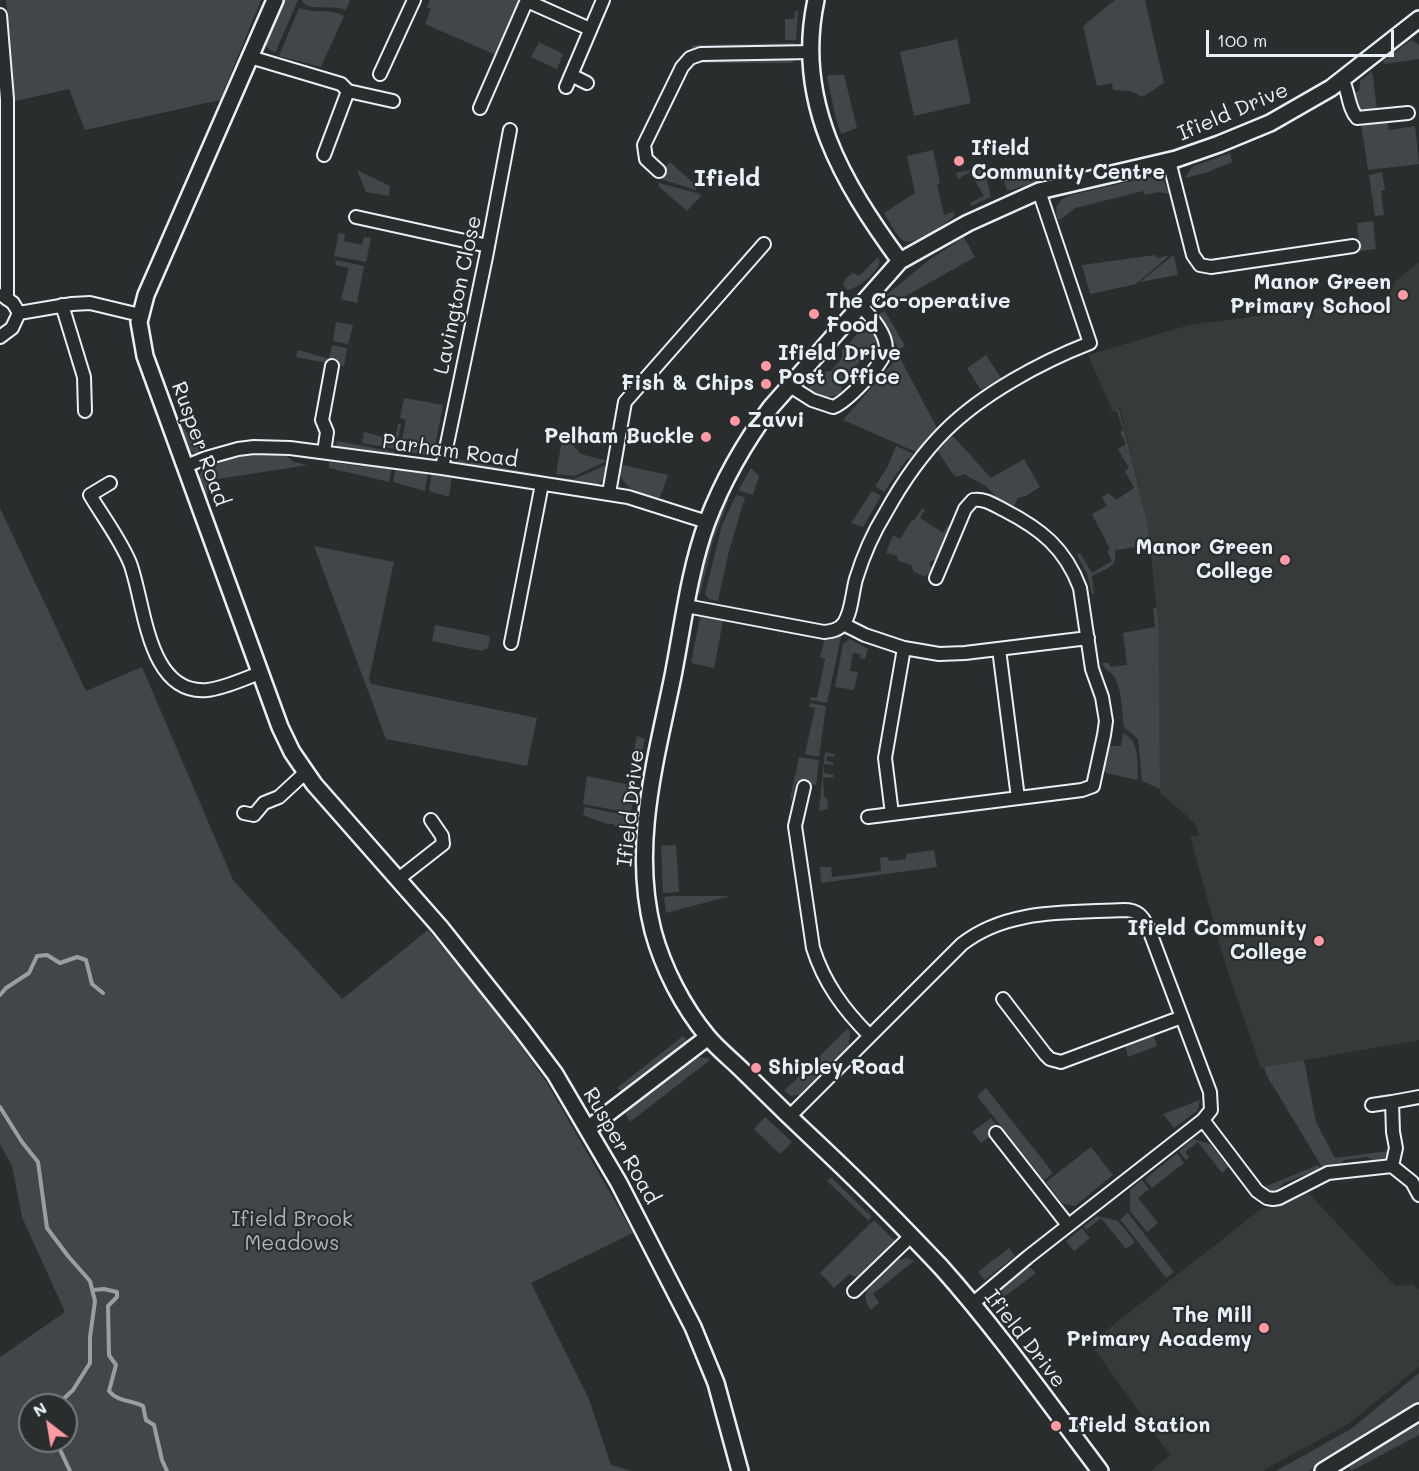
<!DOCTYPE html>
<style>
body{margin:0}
#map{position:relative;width:1419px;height:1471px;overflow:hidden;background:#2a2d2e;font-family:Mali,sans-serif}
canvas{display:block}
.north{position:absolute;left:18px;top:1393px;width:60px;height:60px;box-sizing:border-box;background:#2a2d2e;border:2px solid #767b7f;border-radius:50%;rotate:329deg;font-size:16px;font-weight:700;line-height:24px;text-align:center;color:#e8f1f8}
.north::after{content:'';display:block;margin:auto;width:21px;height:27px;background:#ff9aa2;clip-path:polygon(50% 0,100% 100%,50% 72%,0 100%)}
.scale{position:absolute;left:1206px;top:30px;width:188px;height:27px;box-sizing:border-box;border:3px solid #e8f1f8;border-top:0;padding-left:8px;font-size:18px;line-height:21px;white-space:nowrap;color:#e8f1f8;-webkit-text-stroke:4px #2a2d2e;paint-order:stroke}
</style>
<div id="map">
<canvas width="1419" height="1471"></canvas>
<div class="north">N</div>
<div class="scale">100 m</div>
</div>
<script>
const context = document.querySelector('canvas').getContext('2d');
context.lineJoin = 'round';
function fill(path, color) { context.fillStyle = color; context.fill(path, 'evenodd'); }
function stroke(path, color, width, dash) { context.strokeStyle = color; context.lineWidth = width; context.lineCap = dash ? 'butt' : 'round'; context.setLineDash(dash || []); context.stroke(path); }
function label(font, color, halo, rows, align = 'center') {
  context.font = font + ' Mali,sans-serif'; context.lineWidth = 4.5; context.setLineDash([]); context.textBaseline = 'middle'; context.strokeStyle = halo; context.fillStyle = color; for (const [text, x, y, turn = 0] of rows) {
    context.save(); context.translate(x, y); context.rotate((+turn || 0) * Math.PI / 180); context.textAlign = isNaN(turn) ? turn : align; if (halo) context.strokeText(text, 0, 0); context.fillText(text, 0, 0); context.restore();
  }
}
fill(new Path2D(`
 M1419 262V1040L1261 1068 1225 963 1190 836 1199 835 1195 824 1188 817 1160 793 1159 633 1148 526 1120 409 1112 410 1088 355 1189 325 1386 299 1396 281Z
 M1306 1190 1395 1286 1413 1284 1419 1290V1367L1348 1424 1262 1471H1151L1170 1455 1090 1343 1261 1209 1280 1205Z`), '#363a3b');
fill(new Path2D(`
 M6 0H261L220 100 85 130 69 89 15 101Z
 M281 0H298L275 53 264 45 273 27 269 25Z
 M303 0H350L346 10C332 4 313 12 302 2Z
 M430 0H520L496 55 425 24 431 9 427 7Z
 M1115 0H1145L1164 83 1142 97 1130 91 1113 90 1112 83 1097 86 1083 26Z
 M299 8C314 14 330 8 344 16L321 67 279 56Z
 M795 11H798L796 40H785V19H794Z
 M957 39 971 103 914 116 900 52Z
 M1411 40 1419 45V59L1384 64 1383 61Z
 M539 42 563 54 557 69 531 57Z
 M795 43 793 46 786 48 692 50V45Z
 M701 58H791L794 59 792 63H701Z
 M1372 71 1377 110 1358 112 1355 92 1359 91 1360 81Z
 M829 75H844L857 128 841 134 836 119 827 77Z
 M1387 120 1389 130 1415 126 1419 164 1368 170 1361 123Z
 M933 150 940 183 937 185 944 215 953 212 955 215C947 223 915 246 904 241 896 236 889 221 884 213L915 193 907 156Z
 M1230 153 1232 162 1208 172 1186 178V176L1192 167 1197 165Z
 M670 162 698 187 696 190 654 177Z
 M984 167 991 197 971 206 970 203 984 196 970 172 958 179 956 173Z
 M1050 169 1052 178 1007 191 1004 180Z
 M357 170 388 185 390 186 389 196 366 192Z
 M1382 172 1385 190 1381 191 1384 215 1375 216 1369 175Z
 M1149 177 1163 180 1170 194 1159 192 1145 195 1143 191 1075 208 1060 220 1057 218 1056 207 1062 199 1071 195Z
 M659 183 700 194 701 196 687 211 658 186Z
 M1373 221 1376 249 1360 251 1357 223Z
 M339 233 345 234 344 241 362 245 364 237 371 238 366 262 334 256Z
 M964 237 975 257 881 310 879 304 884 297 929 260Z
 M1156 255 1157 258 1170 255 1136 284 1090 294 1082 265Z
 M1174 256 1178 275 1140 282 1172 256Z
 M878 257 880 261C877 273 860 288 847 290L843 284 846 278 853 273 859 276Z
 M336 260 364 266 357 303 341 299 349 268 335 265Z
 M885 311 905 346 899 350 879 314Z
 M336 322 353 325 348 344 333 341Z
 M874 331C879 341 880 348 875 358L866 355 840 383 843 393C831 399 818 397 806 391L823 372 831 371 842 358V351L858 333Z
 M332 345 347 348 344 366 296 357 298 350 329 359Z
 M986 355 1001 378 981 390 967 368Z
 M899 356 937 428 916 452 843 420Z
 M404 398 443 405 433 457 400 450 406 420 400 418Z
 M1119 409 1148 526 1150 545 1115 550C1117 569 1108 567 1092 576L1094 594H1092L1087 574 1077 555 1080 553 1092 573 1112 561 1107 551 1110 549 1092 514 1107 506 1102 497 1109 493 1116 500 1134 488 1125 471 1129 468 1118 449 1126 444 1120 432 1123 430 1117 411 1108 412Z
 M174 418H175L198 445 200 454C182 452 180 433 174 418Z
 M398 424H401L396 449 362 443 364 432 395 440Z
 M563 434 581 454 607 461 574 476 556 474Z
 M953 436 991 478 1024 459 1040 487 1026 496 1018 498 1014 506C999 508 998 498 990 490 984 484 972 479 964 474L957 477 952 473 938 451 950 437Z
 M337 441 395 452 394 458 339 450 336 447Z
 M896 446 914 454 910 458 907 459 884 492 875 486 888 466Z
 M266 454 285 455 294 462 308 465 212 480 210 465 238 457Z
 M456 459 543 475 542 479 456 463Z
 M329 462 360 466 365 463 392 467 389 482 329 468Z
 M609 464 604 480 595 486H589L555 481V477L574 479Z
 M618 464 668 475 660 497 653 499C637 493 618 485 618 464Z
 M208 466 209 480 207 498 203 495 198 479 202 470Z
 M396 467 428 472 425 491 393 482Z
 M751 468 759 476 753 495 740 491 739 489Z
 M432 472 452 475 449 497 429 491Z
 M872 491 881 496 863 527 851 523Z
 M736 495 745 497 729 551 718 601 709 599 705 594 722 525Z
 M724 498 729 499 713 541 700 595C690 580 717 516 724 498Z
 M0 508 86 691 142 667 233 880 342 999 428 930 496 1011 547 1083 633 1233 531 1283 589 1399 611 1465 632 1471H0V1357L65 1312 22 1217 12 1166 0 1144ZM30 1405H66V1441H30Z
 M922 508 925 510 920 518 943 533 948 525 950 527 937 559 931 561 929 564 933 569 931 576 927 574 925 577 914 572 911 565 897 560 898 556 886 553 893 535 900 539 912 520 914 521Z
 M314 546 394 562 369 679 371 684 537 718 527 766 386 739Z
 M1153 608H1157L1159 633 1160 789 1142 781 1138 739 1124 727C1121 710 1123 693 1115 678 1111 671 1105 671 1102 663H1109L1111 667 1127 665 1123 633 1155 627Z
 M700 617 723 621 714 668 691 663Z
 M435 625 490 636 488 648 482 651 432 641Z
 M842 632 827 703 810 700 811 697 817 698 825 659 820 657 825 638Z
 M850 639 868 649 865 659 860 658V654L853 653 850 671 858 672 854 690 835 687 843 644Z
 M810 703 826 706 819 757 805 754 815 708 809 707Z
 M1123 733C1140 741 1137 760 1138 776L1137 780 1106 773 1103 770 1107 750 1110 746H1121Z
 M637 736 645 739 636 781 635 782 628 781Z
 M825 752 834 754V757L827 756 826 761 833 762V765L824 764V773L834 775V777L823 778 824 798H827L828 809 819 811Z
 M799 757 819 760 816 785 796 782 792 799H790Z
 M587 776 635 786 631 813 583 804Z
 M585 807 629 816 630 818 629 827 614 826V824H607L583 815Z
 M676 845 679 892 663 893 661 846Z
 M934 850 937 867 821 883 820 867H831L832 877 881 871 880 858 888 857 889 861 906 859V854Z
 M671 896H730L666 913 664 897Z
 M847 1029 850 1031 849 1046 803 1091 799 1095 791 1096 784 1091Z
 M683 1036 688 1041 686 1044 623 1093 617 1088Z
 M1154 1036 1157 1046 1128 1057 1125 1046Z
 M695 1057 708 1058 710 1060 630 1122 625 1113Z
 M1304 1060 1316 1122 1335 1158 1388 1151 1385 1158 1373 1160 1367 1157 1344 1160 1340 1165 1322 1167 1267 1076 1264 1067Z
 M986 1088 1053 1173 1044 1180 977 1096Z
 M1200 1100 1197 1111 1174 1128 1163 1114Z
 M765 1117 792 1142 780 1154 754 1129Z
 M991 1118 999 1129 981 1143 972 1132Z
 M1193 1139 1210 1144 1228 1167 1222 1173 1198 1142 1185 1152 1189 1157 1186 1160 1179 1151Z
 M1091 1147 1113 1175 1075 1206 1063 1204 1046 1182Z
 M1177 1153 1184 1163 1152 1188 1145 1179Z
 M1318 1165 1320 1169 1284 1183 1277 1190 1271 1191 1264 1187Z
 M831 1177 871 1216 869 1221 827 1181Z
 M1142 1180 1149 1189 1138 1198 1158 1223 1147 1232 1130 1211V1190Z
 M1128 1213 1174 1272 1166 1278 1120 1219Z
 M1097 1216 1118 1221 1135 1242 1126 1249 1101 1218 1086 1230 1084 1226Z
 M874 1220 895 1241 860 1275 856 1277 849 1274 834 1288 820 1273Z
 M1082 1228 1090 1238 1074 1251 1066 1241Z
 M1009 1248 1015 1256 985 1280 978 1272Z
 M907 1258 914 1261 873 1294 879 1303 871 1310C865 1301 863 1296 869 1286L898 1260Z
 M1027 1268H1031L1036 1273 992 1306 994 1294Z
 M1419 1373V1403L1308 1471H1276L1351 1429Z
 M1419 1424V1435L1351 1471 1349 1467Z`), '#424648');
stroke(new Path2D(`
 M0 995 6 988 29 973 37 956 47 955 60 963 77 957 86 960 92 984 103 993
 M0 1107 22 1142 38 1162 47 1228 68 1256 90 1281 95 1301 90 1337V1363L73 1390 57 1405
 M93 1290 104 1289 117 1292V1297L108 1306 109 1355 116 1365 109 1391C118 1402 131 1400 143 1406L146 1420 154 1425 162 1460 167 1471
 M56 1441 70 1471`), '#989fa3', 4);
const minor = new Path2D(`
 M527 1 590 29
 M0 15 7 99V299
 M250 57 341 84 348 91 393 101
 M380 74 414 0
 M571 75 587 83
 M1342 79C1349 91 1348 108 1357 118L1408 113
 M566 87 603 0
 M480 108 527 0
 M324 155 348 91
 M1169 161 1193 255 1200 265 1211 267 1353 246
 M659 171 646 159 644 145 682 67 690 58 701 54 811 52
 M356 217 488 246
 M2 295 13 303 19 313 72 304 90 303 140 315
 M62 305 84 377 85 411
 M0 337 12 328 19 313
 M790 386 812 400 833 407C846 403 886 362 886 348 886 333 871 317 862 307
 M324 452 327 432 322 420 323 415 332 366
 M186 466 206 458 238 449 254 447 290 448 442 468 628 497 707 522
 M442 468 486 257 510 130
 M110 483 90 495C103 517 120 539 130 563 145 603 147 695 207 690 225 688 243 679 260 673
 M609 493 625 402 764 244
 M686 606 824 632C832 631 839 630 844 623 852 611 852 593 856 579 863 556 873 533 886 512 902 483 922 454 945 431 982 394 1041 362 1090 343L1039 191
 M843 624 865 635 904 648 939 654 965 653 1088 638
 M511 643 542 484
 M999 649 1018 798
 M804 787 795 826 813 948C824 983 844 1010 870 1036
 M244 813 254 815 264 803 279 797 306 772
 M892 814 885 758 904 648
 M868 817 1082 790 1093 786 1104 735 1106 721 1102 697 1092 669 1080 588C1065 548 1041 529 1004 510 994 505 984 498 973 500L965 509 936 578
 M397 880 443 844 442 836 431 820
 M1003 999 1045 1054 1050 1059 1061 1062 1182 1017
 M1372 1105 1392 1102
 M789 1117 962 944C1008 908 1069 913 1124 910 1137 910 1142 915 1148 927L1210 1092 1211 1110 1203 1120 1028 1257 972 1304
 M1203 1120 1257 1191 1267 1198 1273 1199 1279 1198 1328 1173 1392 1166 1412 1182 1419 1195
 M996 1133 1068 1225
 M1392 1166 1396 1148 1393 1132 1392 1102 1419 1097
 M854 1291 911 1236`);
const tertiary = new Path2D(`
 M275 0 146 295 139 322 145 356 280 727 292 752 314 784 440 927 522 1030 555 1074 619 1183 693 1327 716 1383 740 1471
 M816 0C794 102 843 183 900 261
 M589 1128 708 1037
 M1100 1471C1048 1402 998 1331 941 1267 905 1229 868 1191 830 1155 801 1128 772 1100 744 1072 732 1060 718 1049 708 1037 683 1007 663 968 653 931 631 845 656 760 673 676 683 625 689 571 707 522 723 480 745 442 771 407L900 261 968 223 1039 191 1176 159 1219 144 1270 123 1331 88 1419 19
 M1323 1471 1419 1412`);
stroke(minor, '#e8f1f8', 16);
stroke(tertiary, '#e8f1f8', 20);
stroke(minor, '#2a2d2e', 12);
stroke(tertiary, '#2a2d2e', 15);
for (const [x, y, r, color] of [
 [959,161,6,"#ff9aa2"],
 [1403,295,6,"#ff9aa2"],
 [814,314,6,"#ff9aa2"],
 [766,366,6,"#ff9aa2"],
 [766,384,6,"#ff9aa2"],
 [735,421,6,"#ff9aa2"],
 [706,437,6,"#ff9aa2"],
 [1285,560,6,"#ff9aa2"],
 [1319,941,6,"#ff9aa2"],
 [756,1068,6,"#ff9aa2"],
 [1264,1328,6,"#ff9aa2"],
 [1056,1426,6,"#ff9aa2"]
]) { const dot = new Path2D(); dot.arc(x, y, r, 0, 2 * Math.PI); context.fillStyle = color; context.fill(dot); stroke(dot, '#2a2d2e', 2); }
label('21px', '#e8f1f8', '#2a2d2e', [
 ["Ifield Drive",1233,112,-23],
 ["Lavington Close",458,295,-78],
 ["Rusper Road",200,444,70],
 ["Parham Road",450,451,8],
 ["Ifield Drive",631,808,-84],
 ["Rusper Road",621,1146,60],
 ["Ifield Drive",1025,1339,52]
]);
label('bold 21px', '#e8f1f8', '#2a2d2e', [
 ["Ifield",971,149],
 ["Community Centre",971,173],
 ["Manor Green",1391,283,"right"],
 ["Primary School",1391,307,"right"],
 ["The Co-operative",826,302],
 ["Food",826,326],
 ["Ifield Drive",778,354],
 ["Post Office",778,378],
 ["Fish & Chips",754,384,"right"],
 ["Zavvi",747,421],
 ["Pelham Buckle",694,437,"right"],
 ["Manor Green",1273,548,"right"],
 ["College",1273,572,"right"],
 ["Ifield Community",1307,929,"right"],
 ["College",1307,953,"right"],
 ["Shipley Road",768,1068],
 ["The Mill",1252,1316,"right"],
 ["Primary Academy",1252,1340,"right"],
 ["Ifield Station",1068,1426]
], 'left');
label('21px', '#aeb5ba', '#2a2d2e', [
 ["Ifield Brook",292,1220],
 ["Meadows",292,1244]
]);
label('bold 24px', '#e8f1f8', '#2a2d2e', [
 ["Ifield",727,179]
]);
</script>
